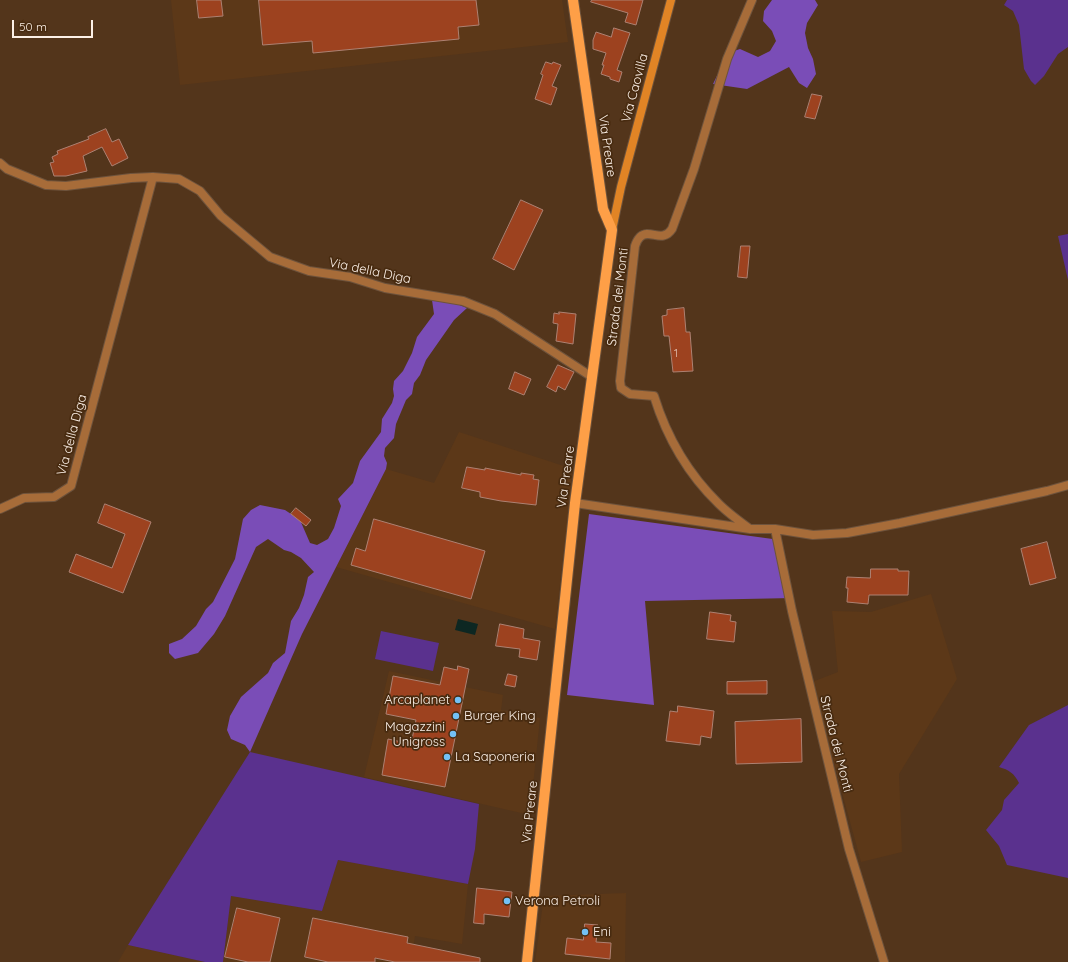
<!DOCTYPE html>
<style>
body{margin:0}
#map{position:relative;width:1068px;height:962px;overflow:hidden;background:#53351b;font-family:Quicksand,sans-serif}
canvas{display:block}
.scale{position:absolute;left:12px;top:20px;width:81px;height:18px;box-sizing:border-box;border:2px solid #fcf0e7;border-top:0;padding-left:5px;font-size:12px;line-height:14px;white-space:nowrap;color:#fcf0e7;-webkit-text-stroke:3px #482b10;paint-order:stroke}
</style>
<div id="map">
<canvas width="1068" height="962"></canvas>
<div class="scale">50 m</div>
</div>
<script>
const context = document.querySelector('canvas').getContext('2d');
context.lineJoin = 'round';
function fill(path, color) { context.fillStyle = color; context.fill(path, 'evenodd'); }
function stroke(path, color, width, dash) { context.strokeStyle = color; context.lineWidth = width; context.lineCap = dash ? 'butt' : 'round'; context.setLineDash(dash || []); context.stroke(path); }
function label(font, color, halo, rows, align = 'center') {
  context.font = font + ' Quicksand,sans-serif'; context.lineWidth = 3.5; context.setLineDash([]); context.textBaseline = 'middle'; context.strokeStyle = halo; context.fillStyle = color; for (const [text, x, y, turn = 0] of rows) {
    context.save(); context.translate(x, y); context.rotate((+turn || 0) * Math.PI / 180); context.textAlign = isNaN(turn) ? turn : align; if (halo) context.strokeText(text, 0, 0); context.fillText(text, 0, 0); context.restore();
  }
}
fill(new Path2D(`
 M171 0H562L568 42 180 85Z
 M459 432 573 469 555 629 336 567 386 469 434 483Z
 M931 594 957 679 899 774 902 852 861 862 812 682 838 672 832 611 871 612Z
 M389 671 503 695 501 710 540 718 530 815 364 777Z
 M338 860 468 884 462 944 415 936 411 962H223L231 896 322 911Z
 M626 893 625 962H535L544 896Z
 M128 945 205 962H118Z`), '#5c3818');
fill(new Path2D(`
 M1007 0H1068V47L1058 54 1044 76 1035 85 1031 81 1024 69 1019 25 1013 11 1004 5Z
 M1068 234V280L1058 236Z
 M381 631 439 643 433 671 375 659Z
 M1068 705V878L1007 865 999 846 986 830 1002 810 1004 800 1019 783C1014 773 1009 770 999 767L1029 725Z
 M250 752 479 804 475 849 468 884 338 860 322 911 231 896 223 962H205L128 945Z`), '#5a318e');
fill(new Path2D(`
 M772 0H815L818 5 807 23 805 33 808 48 813 59 816 74 807 88 799 83 789 67 747 89 713 84 728 53 740 49 758 57 770 51 776 41 772 31 763 21 764 11Z
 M432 300 457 304 467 308 454 320 426 360 420 375 414 383 412 394 406 400 396 424 394 438 385 448 384 456 387 463 386 469 302 634 250 752 245 745 231 739 227 730 230 716 241 697 268 673 273 663 285 653 291 621 299 608 304 595 308 577 314 572 301 558 291 552 284 550 268 539 256 547 225 616 214 634 198 653 175 659 169 653V644L182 639 196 626 206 609 213 602 235 559 243 519 251 510 260 505 285 510 300 520 310 543 317 545 328 539 334 528 341 506 338 499 353 483 360 461 381 432 382 419 392 403 394 396 393 389 394 381 403 371 412 353 417 337 434 314Z
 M589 514 780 540 793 598 645 601 654 705 567 695Z`), '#7a4db7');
fill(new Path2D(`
 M458 619 478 624 475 635 455 630Z`), '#0d2722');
const building = new Path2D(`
 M197 0H221L223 16 199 18Z
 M259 0H476L479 25 458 27 459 39 313 53 312 41 263 45Z
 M592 0H643L636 25 625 22 628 13 591 2Z
 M614 28 630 33 617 70 622 72 619 82 610 79V77L601 74 604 65H602L606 53 593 49V40L596 32 611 37Z
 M546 62 552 64 553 62 561 65 552 86 557 88 551 105 535 99 543 75 541 74Z
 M812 94 822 96 815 119 805 117Z
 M106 129 112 142 119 139 128 158 112 166 102 147 83 156 87 171 66 176H54L50 163 54 162 52 157 58 154 57 151 89 139 88 137Z
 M521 200 543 210 514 270 493 259Z
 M741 246H750L747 278 738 277Z
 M684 308 686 332H690L693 371 673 372 669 336H664L662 316 667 315V310Z
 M559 312 576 314 573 344 556 341 558 324 553 323 554 313 559 314Z
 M558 365 574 372 565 390 558 386 556 392 547 387Z
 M515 372 531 379 524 395 509 389Z
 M467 467 485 470V468L521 475V473L534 475 533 479 539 480 536 505 501 501 480 497V492L462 488Z
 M105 504 151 522 123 593 69 572 76 554 112 568 125 534 98 523Z
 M296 508 311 520 306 526 291 514Z
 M374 519 485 551 471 599 351 565 356 548 365 551Z
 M1047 542 1056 578 1030 585 1021 549Z
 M871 569H898V571H909L908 595H869L868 604 847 602 848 588H846L847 577 870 578Z
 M710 612 731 615 730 621 736 622 734 642 707 639Z
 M500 624 524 629 523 638 540 641 537 660 519 657 520 649 496 646Z
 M458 666 469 669 445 787 382 775 388 739 411 744 416 720 386 714 393 676 440 685 444 667 457 670Z
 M508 674 517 676 515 687 505 685Z
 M767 681V694H727V682Z
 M678 706 714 711 711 738 701 736 700 745 666 741 670 711 677 712Z
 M801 719 802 762 736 764 735 722Z
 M477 888 512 892 509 917 484 914V924L474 923Z
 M237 908 280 918 270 962H248L225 957Z
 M313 918 408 937 407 943 480 958V962H395L375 958V962H328L305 957Z
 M585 924 598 925 596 942 611 943 610 959 565 954 567 938 583 940Z`);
fill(building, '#9d421f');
stroke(building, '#ad8172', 1);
const street = new Path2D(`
 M0 163 7 169 46 185 66 186 131 178 153 177 179 179 200 191 221 216 270 257 309 271 350 277 385 288 463 301 495 314 592 377
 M575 503 750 529H775L813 535 847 533 900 523 1047 491 1068 485
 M0 509 24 498 54 497 71 486 153 177
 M750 529C739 521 728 513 719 504 687 473 667 438 654 396L630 394 621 388 620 381 635 246C636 243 638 239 640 237 650 228 662 244 672 229L694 169 727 59 752 0
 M775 529 792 611 849 849 884 962`);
const secondary = new Path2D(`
 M612 230 621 187 671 0`);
const primary = new Path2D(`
 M527 962 575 503 612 230 603 209 573 0`);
stroke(street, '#6e533c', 10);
stroke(secondary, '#6e533c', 10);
stroke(primary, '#6e533c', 12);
stroke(street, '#a76c39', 8);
stroke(secondary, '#e18425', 8);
stroke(primary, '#fe9f47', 10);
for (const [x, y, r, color] of [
 [458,700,4,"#73c1f6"],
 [456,716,4,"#73c1f6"],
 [453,734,4,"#73c1f6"],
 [447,757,4,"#73c1f6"],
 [507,901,4,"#73c1f6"],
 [585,932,4,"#73c1f6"]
]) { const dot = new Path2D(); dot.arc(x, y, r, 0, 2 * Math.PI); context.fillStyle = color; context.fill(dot); stroke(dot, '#482b10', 1.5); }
label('11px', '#e4c4b5', null, [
 ["1",676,354]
]);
label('13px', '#fcf0e7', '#482b10', [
 ["Via Caovilla",635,88,-75],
 ["Via Preare",607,146,82],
 ["Via della Diga",370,271,12],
 ["Strada dei Monti",618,297,-83],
 ["Via della Diga",72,435,-75],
 ["Via Preare",566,477,-82],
 ["Strada dei Monti",836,744,76],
 ["Via Preare",530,812,-84]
]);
label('13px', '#fcf0e7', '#482b10', [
 ["Arcaplanet",450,700,"right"],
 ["Burger King",464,716],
 ["Magazzini",445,727,"right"],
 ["Unigross",445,742,"right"],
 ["La Saponeria",455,757],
 ["Verona Petroli",515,901],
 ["Eni",593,932]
], 'left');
</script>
